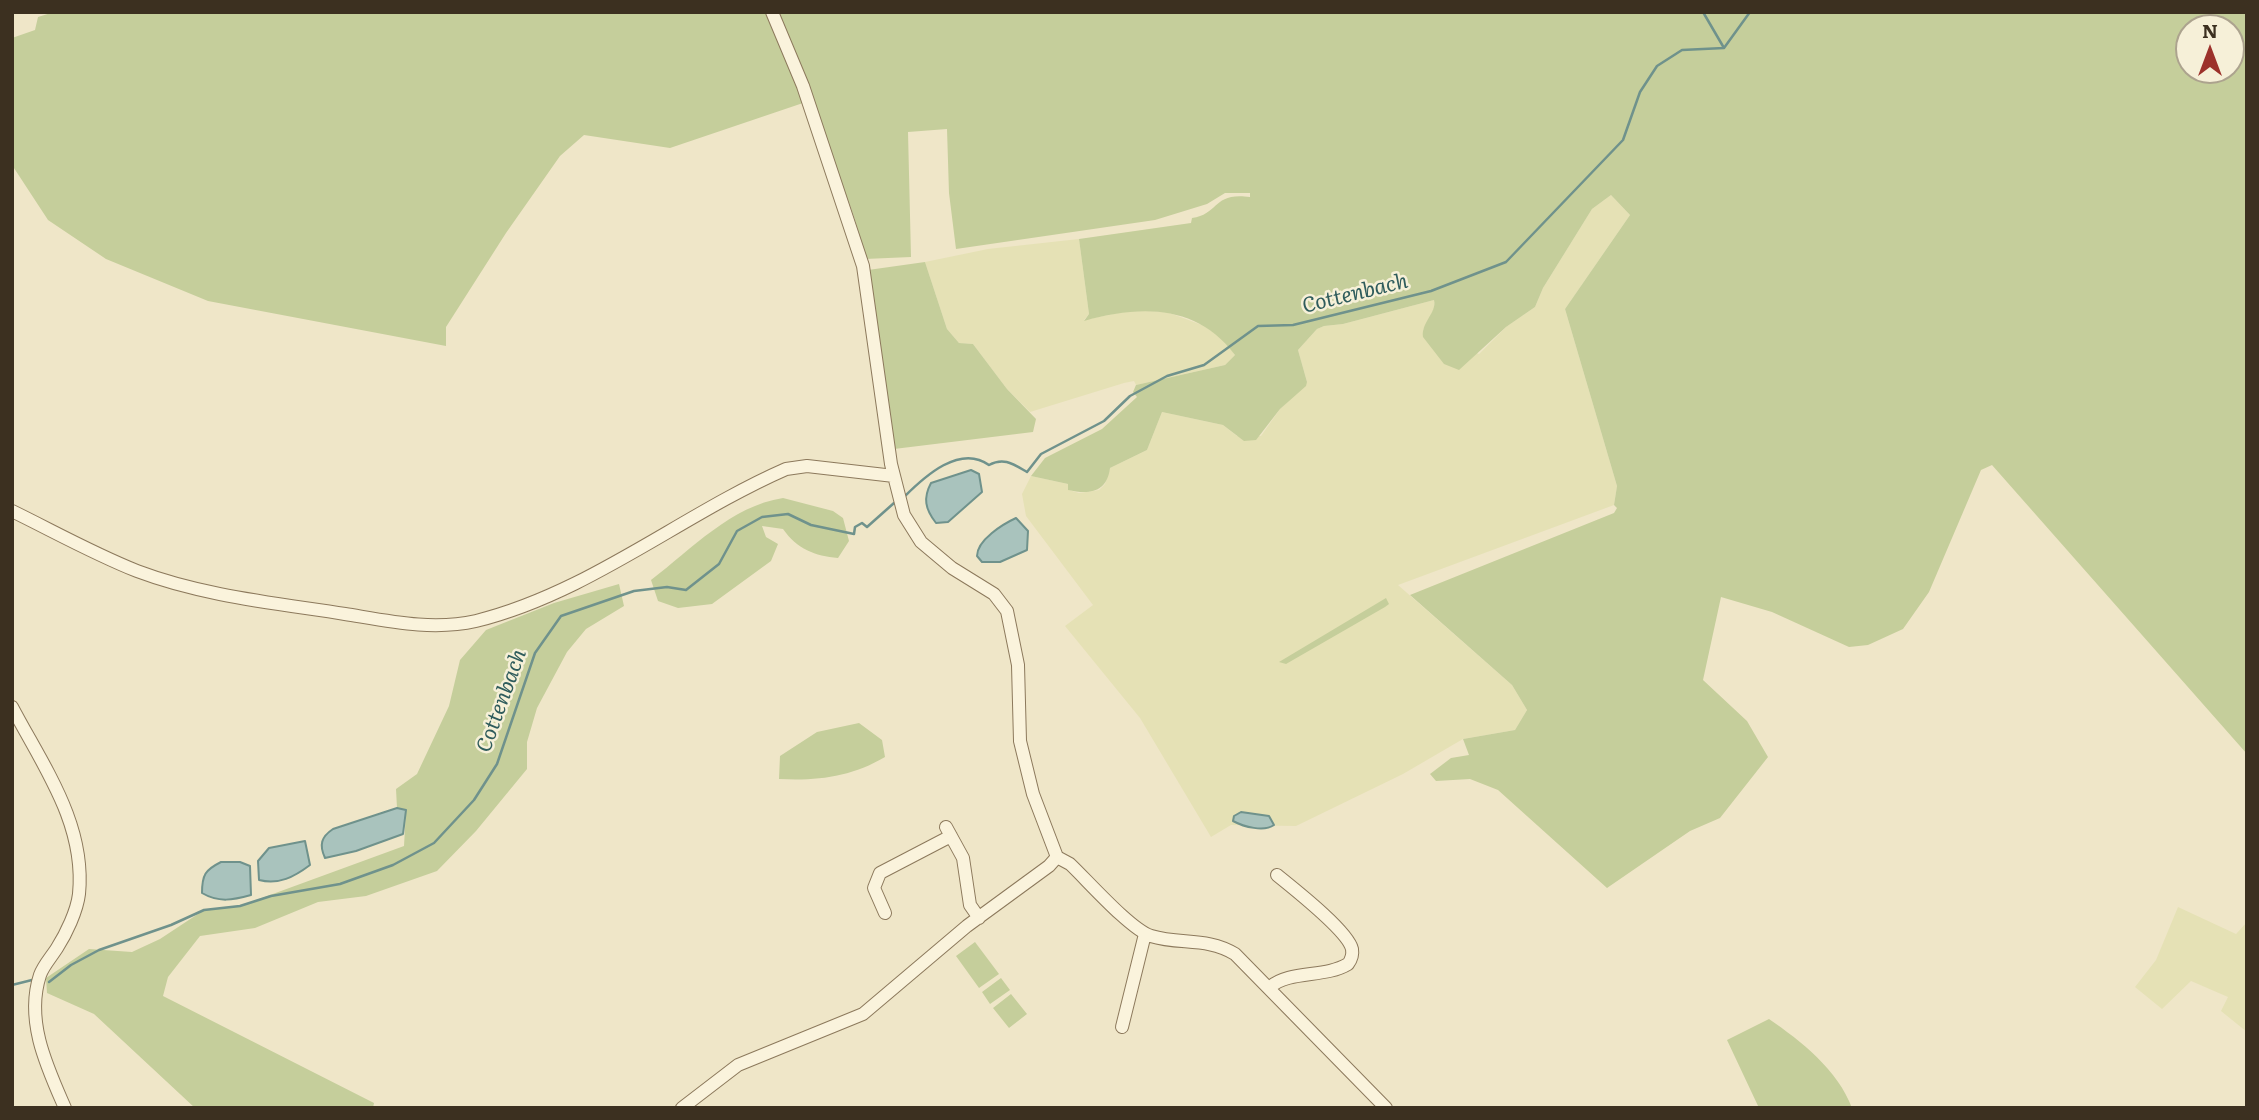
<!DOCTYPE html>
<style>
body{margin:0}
#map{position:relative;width:2259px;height:1120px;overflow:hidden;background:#efe6c8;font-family:Literata,serif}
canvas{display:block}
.frame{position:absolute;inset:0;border:14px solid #3c3020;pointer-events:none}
.north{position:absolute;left:2175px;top:14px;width:70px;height:70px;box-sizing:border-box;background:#f6f0d8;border:2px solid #aca38e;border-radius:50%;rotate:0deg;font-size:19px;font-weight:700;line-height:28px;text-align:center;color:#3c3020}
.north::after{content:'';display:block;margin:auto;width:24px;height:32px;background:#9c322b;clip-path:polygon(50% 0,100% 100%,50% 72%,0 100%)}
</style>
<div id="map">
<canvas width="2259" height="1120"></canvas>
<div class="frame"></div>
<div class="north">N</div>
</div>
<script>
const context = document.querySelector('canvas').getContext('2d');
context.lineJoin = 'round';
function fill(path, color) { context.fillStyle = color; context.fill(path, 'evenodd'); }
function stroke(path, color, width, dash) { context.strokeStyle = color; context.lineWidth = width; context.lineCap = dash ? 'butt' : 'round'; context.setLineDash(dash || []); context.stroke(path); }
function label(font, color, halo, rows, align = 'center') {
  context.font = font + ' Literata,serif'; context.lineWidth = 5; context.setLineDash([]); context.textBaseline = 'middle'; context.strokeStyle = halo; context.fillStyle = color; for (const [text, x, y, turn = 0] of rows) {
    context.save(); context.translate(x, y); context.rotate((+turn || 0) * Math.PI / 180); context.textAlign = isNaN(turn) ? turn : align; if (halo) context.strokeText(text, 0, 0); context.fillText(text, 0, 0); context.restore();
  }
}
fill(new Path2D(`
 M1611 195 1630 215 1565 309 1617 486 1614 505 1398 585 1512 685 1527 710 1515 730 1463 739 1403 774 1296 826 1231 825 1211 837 1140 718 1065 626 1093 605 1026 516 1022 494 1031 476 1068 484 1069 490 1079 493 1099 490 1105 484 1110 468 1147 450 1162 412 1223 425 1237 436H1261L1280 409 1307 382 1298 350 1317 329 1324 326 1343 324 1434 300V309L1423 330 1479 354 1506 327 1535 307 1543 288 1592 209Z
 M1079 239 1089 314 1084 320 1132 310 1167 312 1202 325 1223 338 1235 355 1225 365 1136 385 1134 381 1124 383 1030 412 1007 389 973 344 959 343 947 329 925 262 988 249Z
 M2178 907 2236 934 2247 922V1032L2221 1011 2228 997 2191 981 2162 1009 2135 987 2156 960Z`), '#e5e1b5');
fill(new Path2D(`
 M54 12H2247V754L1992 465 1981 470 1929 592 1903 629 1868 645 1849 647 1772 612 1721 597 1703 680 1747 721 1768 757 1720 818 1690 831 1607 888 1498 790 1470 779 1436 781 1430 774 1451 758 1469 755 1463 739 1515 730 1527 710 1512 685 1410 595 1614 513 1617 508 1614 505 1617 486 1565 309 1630 215 1611 195 1592 209 1543 288 1535 307 1506 327 1459 370 1444 364 1423 337C1421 322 1437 313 1434 300L1343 324 1324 326 1317 329 1298 350 1307 382 1306 386 1280 409 1256 440 1244 441 1223 425 1162 412 1147 450 1110 468C1107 492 1090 495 1068 490V484L1031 476 1045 458 1102 429 1137 397 1133 392 1136 385 1225 365 1235 355C1197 304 1140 305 1084 321L1089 314 1079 239 1191 223 1192 218C1220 214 1212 192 1250 197V193H1225L1207 204 1155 220 956 249 949 193 947 129 908 132 911 257 865 259C854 203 829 153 803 103L670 148 584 135 560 156 506 233 446 327V346L208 301 106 259 48 220 12 165V38L35 30 38 17ZM2189 28H2231V70H2189Z
 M925 262 947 329 959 343 973 344 1007 389 1036 419 1033 432 894 449 868 270Z
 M783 498 833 511 843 518 849 541 838 558C815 556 797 549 783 529L762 526 766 537 778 544 771 561 712 604 678 608 658 601 651 580C692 549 731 506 783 498Z
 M619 584 624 606 586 629 567 652 537 708 527 742V769L476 831 437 871 366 896 318 902 255 928 200 936 168 977 163 996 374 1103 373 1108H195L94 1014 47 993 46 978 89 949 132 952 160 939 204 910 240 906 404 846 406 811 397 808 396 789 417 774 449 706 460 660 486 630 554 603Z
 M1386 598 1389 604 1385 607 1286 664 1279 662Z
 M859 723 882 740 885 757C851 777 818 781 779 779L780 756 817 732Z
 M975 942 999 974 979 988 956 956Z
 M1001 978 1010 990 990 1004 982 992Z
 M1011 994 1027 1014 1009 1028 993 1008Z
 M1769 1019C1801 1041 1838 1070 1852 1108H1759L1727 1040Z`), '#c5ce9b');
const water = new Path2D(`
 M971 470 979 474 982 492 948 522 936 523C925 509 923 498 931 483Z
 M1016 518 1028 531 1027 550 1000 562H982L977 556C977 540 1003 524 1016 518Z
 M397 808 406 810 403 834 356 851 325 858C319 845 321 837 333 829Z
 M1241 812 1269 816 1274 825C1264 832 1244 827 1233 821L1234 816Z
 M305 841 310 865C294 877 279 885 259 880L258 861 269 848Z
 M221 862H240L250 866 251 895C233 900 219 903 202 893 202 875 205 870 221 862Z`);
fill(water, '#a9c3bd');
stroke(water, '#6f928c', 2);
stroke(new Path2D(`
 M1703 12 1724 48
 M1724 48 1750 12
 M904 497C925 476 960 444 989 465 1004 457 1013 464 1027 472L1041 454 1104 421 1130 396 1167 376 1204 365 1258 326 1293 325 1431 291 1506 262 1623 140 1640 92 1657 66 1682 50 1724 48
 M49 982 71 965 99 950 171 925 204 910 240 906 271 896 340 884 393 865 434 843 474 800 497 764 535 653 561 616 634 591 667 587 686 590 719 564 737 531 762 517 788 514 811 525 854 534 855 527 862 523 867 527 894 503
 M12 985 32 980`), '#6f928c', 2.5);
const minor = new Path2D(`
 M12 511C53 531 94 554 137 571 203 596 275 603 345 614 388 621 432 631 476 621 589 593 681 515 786 469L807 466 894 476
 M12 707C43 766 86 824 79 894 77 911 66 934 57 948 52 956 43 966 40 975 25 1021 47 1067 65 1108
 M946 827 963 858 970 905 979 918
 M1057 857 1070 864C1088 881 1130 929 1151 936 1180 945 1207 937 1235 954L1386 1108
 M885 913 874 888 880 873 951 836
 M1270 987C1290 970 1325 978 1348 964 1351 960 1353 955 1352 949 1348 931 1293 888 1277 875
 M1122 1027 1145 934
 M682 1108 738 1065 863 1014 967 926 1049 866 1057 857 1033 794 1020 741 1018 665 1007 611 994 594 952 568 921 542 904 515 891 464 863 266 803 86 772 12`);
stroke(minor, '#8c795c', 14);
stroke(minor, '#faf3dc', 12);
label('italic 21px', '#2f5c5c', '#f6f0d8', [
 ["Cottenbach",1355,294,-14],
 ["Cottenbach",502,701,-70]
]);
</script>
